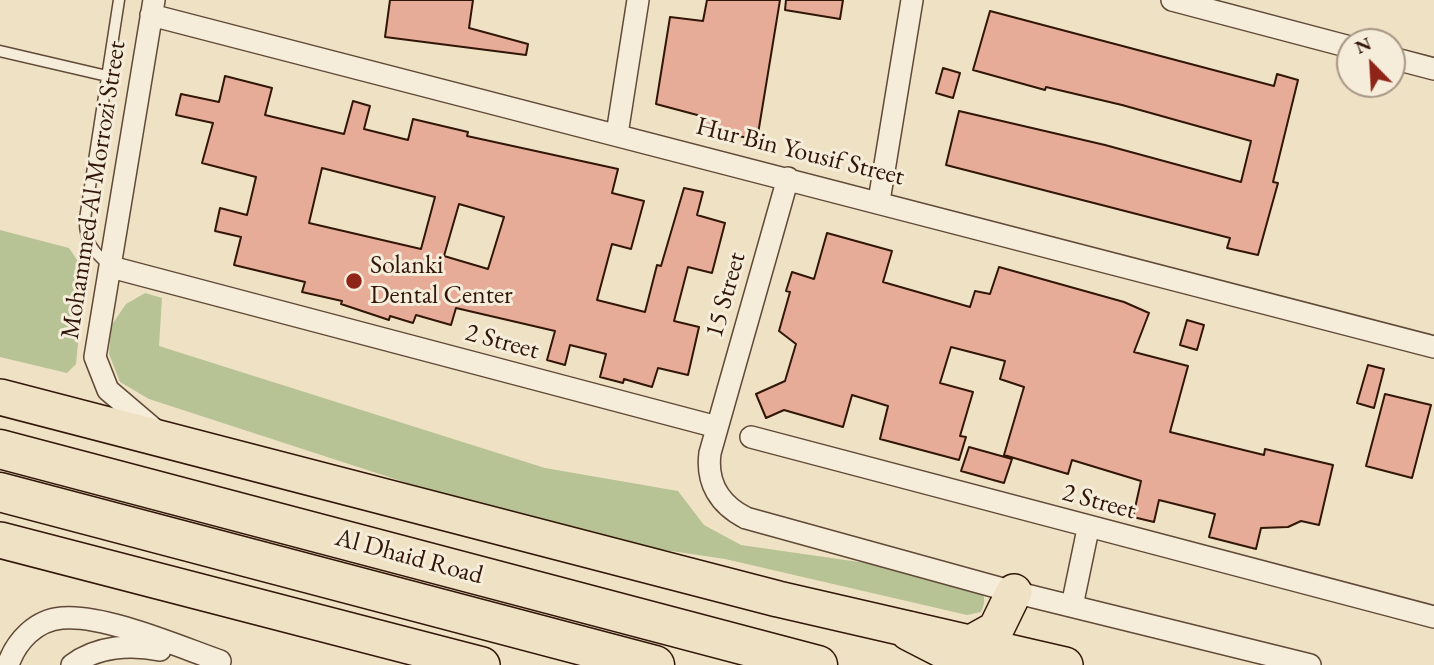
<!DOCTYPE html>
<style>
body{margin:0}
#map{position:relative;width:1434px;height:665px;overflow:hidden;background:#efe2c4;font-family:"EB Garamond",serif}
canvas{display:block}
.north{position:absolute;left:1336px;top:28px;width:70px;height:70px;box-sizing:border-box;background:#f5ecd9;border:2px solid #a79685;border-radius:50%;rotate:336deg;font-size:19px;font-weight:700;line-height:28px;text-align:center;color:#311608}
.north::after{content:'';display:block;margin:auto;width:24px;height:32px;background:#8f2418;clip-path:polygon(50% 0,100% 100%,50% 72%,0 100%)}
</style>
<div id="map">
<canvas width="1434" height="665"></canvas>
<div class="north">N</div>
</div>
<script>
const context = document.querySelector('canvas').getContext('2d');
context.lineJoin = 'round';
function fill(path, color) { context.fillStyle = color; context.fill(path, 'evenodd'); }
function stroke(path, color, width, dash) { context.strokeStyle = color; context.lineWidth = width; context.lineCap = dash ? 'butt' : 'round'; context.setLineDash(dash || []); context.stroke(path); }
function label(font, color, halo, rows, align = 'center') {
  context.font = font + ' "EB Garamond",serif'; context.lineWidth = 6; context.setLineDash([]); context.textBaseline = 'middle'; context.strokeStyle = halo; context.fillStyle = color; for (const [text, x, y, turn = 0] of rows) {
    context.save(); context.translate(x, y); context.rotate((+turn || 0) * Math.PI / 180); context.textAlign = isNaN(turn) ? turn : align; if (halo) context.strokeText(text, 0, 0); context.fillText(text, 0, 0); context.restore();
  }
}
fill(new Path2D(`
 M0 230 69 248 85 272 76 364 67 373 0 357Z
 M145 293 162 298 159 346 545 468 678 491 704 525 741 545 866 563 973 584C985 593 987 599 981 612L967 615 725 559 570 536 149 399 120 382 109 354 111 326 126 304Z`), '#b7c395');
const building = new Path2D(`
 M390 0H473L469 28 528 44 526 55 385 37Z
 M707 0H780L757 140 698 127 701 116 656 104 670 17 703 21Z
 M786 0H843L840 19 785 10Z
 M990 11 1274 86 1277 74 1298 80 1273 182 1278 183 1258 255 1227 248 1230 238 946 165 959 111 1105 145 1241 182 1251 141 1122 105 1046 87 1045 90 973 70Z
 M943 68 960 73 953 98 936 93Z
 M225 76 272 88 265 115 344 134 353 101 370 106 364 129 408 140 413 119 468 132 467 136 618 169 612 193 644 201 631 249 612 244 597 300 645 312 657 265 661 266 684 188 703 192 697 215 725 223 712 273 688 267 674 321 699 327 688 375 658 368 652 387 624 379 623 383 600 377 606 354 570 345 565 365 547 360 555 331 456 308 451 325 416 315 413 323 390 316 389 320 341 304 342 301 302 292 305 282 234 265 241 237 215 231 220 208 247 215 256 177 202 163 213 123 176 115 181 94 219 102ZM322 168 435 197 421 249 309 223ZM459 204 504 217 488 269 444 256Z
 M827 233 892 251 883 282 970 307 975 291 990 294 999 267 1124 302 1149 313 1134 352 1188 366 1170 432 1264 455 1265 449 1333 465 1319 525 1301 521 1288 527 1261 528 1256 549 1209 537 1215 514 1159 500 1154 522 1133 517 1141 481 1072 460 1068 474 1004 455 1024 387 1000 379 1005 361 951 347 940 383 973 392 960 436 966 437 959 460 880 439 888 406 852 395 843 427 784 410 766 418 756 394 785 381 796 344 779 331 790 292 786 291 792 272 814 279Z
 M1187 320 1204 325 1197 350 1180 345Z
 M1368 365 1384 369 1374 408 1357 403Z
 M1385 394 1431 405 1412 478 1366 466Z
 M969 447 1012 459 1004 483 961 471Z`);
fill(building, '#e7ac97');
stroke(building, '#311608', 2);
const service = new Path2D(`
 M0 51 107 76
 M111 267C94 253 84 241 85 219L119 0`);
const minor = new Path2D(`
 M154 0 95 357 108 390 155 430
 M1172 0 1350 47
 M151 15 1434 347
 M1392 58 1434 69
 M617 134 638 0
 M788 178 710 453C706 483 720 505 746 518L1014 592 1310 665
 M879 201 912 0
 M111 267 717 427
 M751 437 1434 617
 M1072 606 1088 529
 M8 665C16 641 36 620 62 618 104 614 180 647 220 661
 M72 665C97 646 131 644 160 650`);
const primary = new Path2D(`
 M0 397 778 599 1065 665
 M0 540 482 665
 M969 644 996 629 1014 592`);
const motorway = new Path2D(`
 M0 449 818 665
 M0 492 655 665
 M909 631 975 665`);
stroke(service, '#604937', 13);
stroke(minor, '#604937', 24);
stroke(primary, '#311608', 38);
stroke(motorway, '#311608', 41);
stroke(service, '#f5ecd9', 10);
stroke(minor, '#f5ecd9', 21);
stroke(primary, '#efe2c4', 35);
stroke(motorway, '#efe2c4', 38);
for (const [x, y, r, color] of [
 [354,281,9,"#8f2418"]
]) { const dot = new Path2D(); dot.arc(x, y, r, 0, 2 * Math.PI); context.fillStyle = color; context.fill(dot); stroke(dot, '#f5ecd9', 2.5); }
label('26px', '#311608', '#f5ecd9', [
 ["Hur Bin Yousif Street",800,152,14],
 ["Mohammed Al Morrozi Street",94,190,-81],
 ["15 Street",726,295,-74],
 ["2 Street",502,342,15],
 ["2 Street",1099,502,15],
 ["Al Dhaid Road",409,557,15]
]);
label('26px', '#311608', '#f5ecd9', [
 ["Solanki",370,266],
 ["Dental Center",370,296]
], 'left');
</script>
